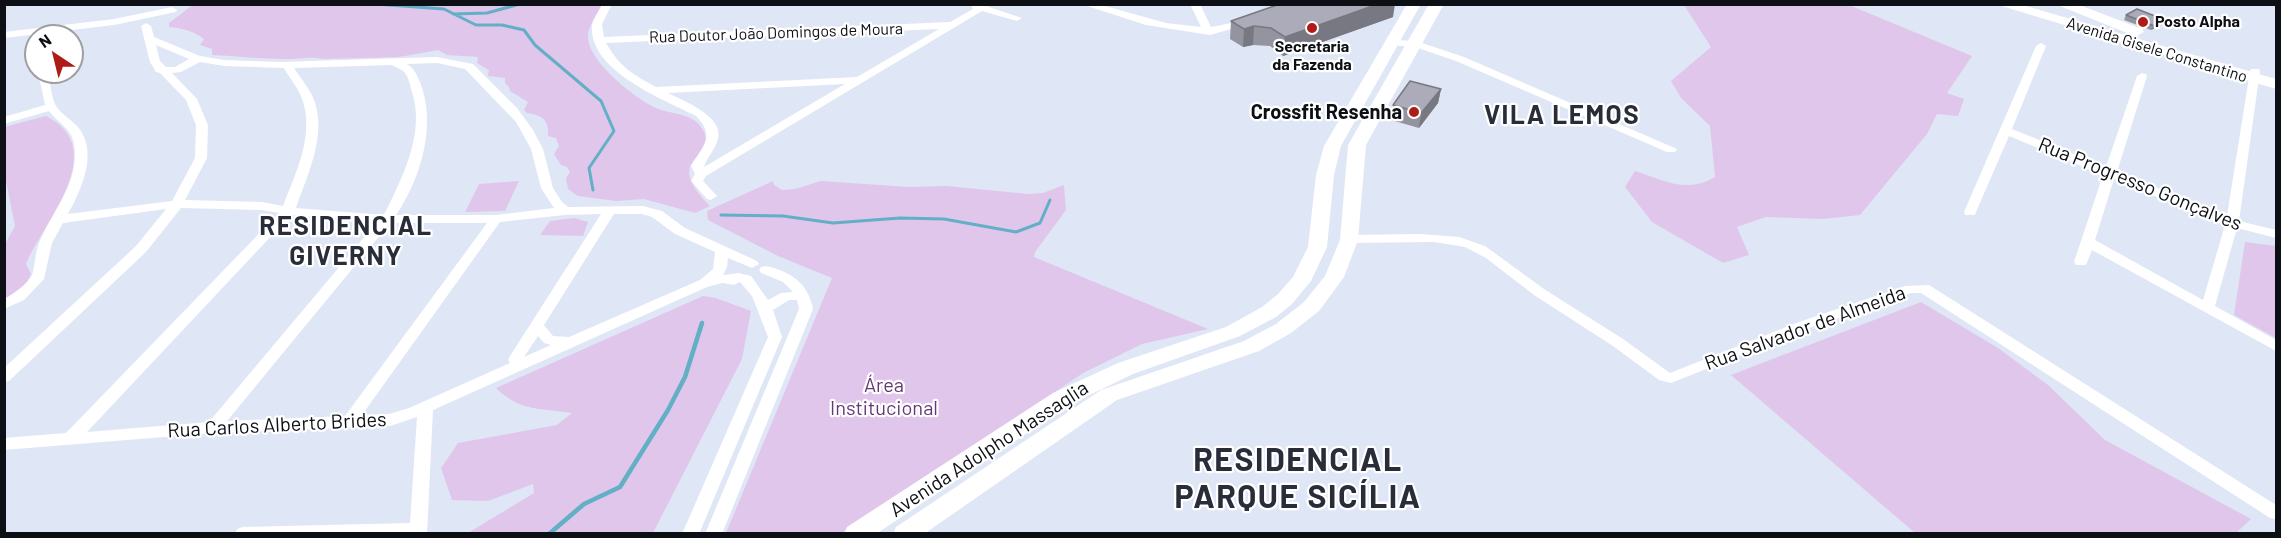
<!DOCTYPE html>
<meta charset="utf-8">
<style>
body{margin:0}
#map{position:relative;width:2281px;height:538px;overflow:hidden;background:#dfe6f5;font-family:Barlow,sans-serif}
canvas{display:block}
.frame{position:absolute;inset:0;border:6px solid #0c0f13;pointer-events:none}
.north{position:absolute;left:24px;top:24px;width:60px;height:60px;box-sizing:border-box;background:#fff;border:2px solid #9e9fa1;border-radius:50%;rotate:325deg;font-size:16px;font-weight:700;line-height:24px;text-align:center;color:#0c0f13}
.north::after{content:'';display:block;margin:auto;width:21px;height:27px;background:#ad1c17;clip-path:polygon(50% 0,100% 100%,50% 72%,0 100%)}
</style>
<div id="map">
<canvas width="2281" height="538"></canvas>
<div class="frame"></div>
<div class="north">N</div>
</div>
<script>
const context = document.querySelector('canvas').getContext('2d');
context.lineJoin = 'round';
function fill(path, color) { context.fillStyle = color; context.fill(path, 'evenodd'); }
function stroke(path, color, width, dash) { context.strokeStyle = color; context.lineWidth = width; context.lineCap = dash ? 'butt' : 'round'; context.setLineDash(dash || []); context.stroke(path); }
function label(font, color, halo, rows, align = 'center') {
  context.font = font + ' Barlow,sans-serif'; context.lineWidth = 4.5; context.setLineDash([]); context.textBaseline = 'middle'; context.strokeStyle = halo; context.fillStyle = color; for (const [text, x, y, turn = 0] of rows) {
    context.save(); context.translate(x, y); context.rotate((+turn || 0) * Math.PI / 180); context.textAlign = isNaN(turn) ? turn : align; if (halo) context.strokeText(text, 0, 0); context.fillText(text, 0, 0); context.restore();
  }
}
fill(new Path2D(`
 M194 4 602 5C597 14 587 27 588 38 589 62 636 99 656 108 672 115 695 112 704 132 716 161 661 156 710 206L695 213 644 199 616 201 578 196 568 189 566 178 570 172 567 167 561 165 554 154 559 146 556 138 548 136C549 120 542 115 527 113L524 110 528 102 510 91 509 87 505 83V78L488 76 489 70 477 63 478 57 447 55 438 50 399 57 324 59C310 56 299 59 285 59 261 59 237 56 212 55V49L200 45 204 39C194 31 182 28 169 27V23Z
 M1684 5H1849L1972 56 1947 93 1964 99 1958 116 1937 114 1927 134 1860 215 1823 219 1766 217 1737 227 1749 255 1723 263 1652 222 1625 187 1635 171C1663 180 1687 194 1715 177L1710 126 1681 98 1671 81 1711 47Z
 M46 116C112 149 43 223 26 264L31 274 24 287 5 301V244L15 226 5 176 4 127Z
 M519 181 505 211 465 212 479 184Z
 M773 181 774 185 782 190 795 189 821 181 909 187 947 186 1028 194 1043 193 1064 185 1066 210 1035 252 1034 257 1208 329 1142 344 1083 373 879 512 841 533H726L832 278 778 256 708 220 707 211Z
 M574 218 588 222 583 236 540 235 550 221Z
 M2245 242 2276 246V338L2234 315Z
 M703 296 716 298 751 311 742 359 653 533H468L534 493 533 484 488 501 452 500 441 468 458 443 557 425 572 413C542 408 520 412 496 388Z
 M1921 302 1998 348 2048 385 2105 440 2251 519 2235 534 1915 533 1731 375Z`), '#e1c6ec');
stroke(new Path2D(`
 M375 4 444 9 476 25H502L524 30 535 45 601 101 614 131 589 168 593 190
 M453 14 487 13 520 4
 M721 215 783 216 833 223 900 218 944 219 1016 232 1040 223 1050 200`), '#63afc5', 3);
stroke(new Path2D(`
 M549 534 584 504 620 487 668 410 685 377 702 323`), '#63afc5', 4.5);
fill(new Path2D(`
 M602 4H612L602 24 604 37 950 22 973 9 970 4H980L1022 18 1017 21 982 11 706 176 703 181 717 196 711 200 707 199 691 181 695 174 691 166C703 146 716 136 696 116 663 99 589 71 592 26 593 19 599 11 602 4ZM939 29 857 77 656 87C632 74 620 67 606 43ZM845 84 704 167C706 159 714 151 717 142 728 118 684 101 668 93Z
 M1081 4H1098L1166 23 1201 27 1190 4H1200L1211 27 1247 20 1252 23 1210 35 1146 25Z
 M172 7 177 10 176 12 114 25 4 38V32L114 19Z
 M146 23 151 26 154 37 200 56 224 60 279 62 437 57 473 64 517 108 533 130 543 149 553 188 562 202 568 207 643 206 662 211 685 228 757 261 759 264 752 268 728 258 727 267 723 275 739 273 751 276 768 300 781 293 793 292 783 282 761 273 759 270 761 267C768 265 773 268 780 270 799 278 809 289 813 309L722 534H705L799 309 797 300H789L773 310 782 337 699 534H682L768 337 752 296 740 282 734 285 722 283 707 287 433 410 427 534H235L237 529 243 527 410 523 417 417 390 426 213 433 4 450V438L66 433 279 213 262 210 181 208 146 252 9 381 4 382V368L136 246 166 209 63 223 52 243 44 279 24 300 4 309V299C13 294 28 284 32 275 35 267 35 253 39 243 53 209 80 183 74 144 72 129 57 122 49 111L7 123H4V117L45 105 38 72H48C50 82 51 94 55 104 60 114 71 119 78 127 99 153 81 190 68 214L172 201 195 158 196 125 186 100 160 73 156 72 150 62 141 26ZM156 45 189 59 175 67H166L160 61ZM200 62 224 66 284 68C289 77 297 87 301 96 316 133 296 172 283 206L262 202 185 200 207 158 208 125 197 99 172 73 181 72ZM437 63 465 69 516 122 531 149 541 188 554 208 496 215H396C421 178 437 125 420 82 416 74 415 69 407 64ZM392 65C395 67 402 69 404 72 408 76 410 84 411 89 426 130 404 174 386 211L383 215 296 208C308 173 329 132 312 95 307 86 300 77 294 68ZM601 214 510 356 508 360 510 363 409 408 389 414 362 415 500 222 565 215ZM614 214H642L652 217 675 234 715 252 713 269 700 280 569 337 553 336 544 325ZM291 215 377 222 209 422 87 432ZM390 223H487L345 416 227 421ZM538 336 544 343 551 345 524 357Z
 M1395 40 1416 41 1464 57 1677 149 1675 152H1667L1456 61 1415 47 1391 45V41Z
 M2041 43 2046 46 2012 129 2106 167 2137 76 2142 73 2146 74 2147 76 2117 172 2227 216 2250 71 2251 69H2259L2260 71 2239 221 2276 230V238L2237 228 2215 306 2276 340V351L2092 250 2086 265H2076L2074 262 2103 175 2009 136 1976 212 1975 215H1965L1964 212 2036 46ZM2114 179 2225 225 2203 300 2095 240Z
 M1420 234 1459 237 1485 246 1544 289 1623 339 1670 373 1799 322 1905 286 1929 285 2276 505V519L2270 518 1921 293H1911L1809 328 1671 383 1659 380 1613 346 1534 295 1486 258 1465 247 1434 242 1349 243 1342 239 1349 235Z`), '#fff');
fill(new Path2D(`
 M1407 4H1421L1341 146 1334 175 1327 247 1311 281 1292 304 1276 317 1240 336 1133 374 1069 405 876 534H844L847 527 1053 393 1118 363 1226 327 1262 307 1278 294 1293 277 1308 247 1316 175 1324 146Z
 M1429 4H1444L1366 145 1358 240 1344 277 1319 311 1291 333 1259 351 1117 400 924 534H893L896 527 1101 390 1244 341 1276 324 1304 302 1325 276 1340 240 1348 145Z
 M1995 4H2019L2276 79V89Z
 M2055 4H2077L2142 29 2144 32 2137 36 2132 35Z`), '#fff');
fill(new Path2D(`
 M2126 15 2163 24 2151 30 2124 20Z
 M1393 17 1283 56 1270 46 1253 45 1243 47 1230 39 1231 21Z
 M1441 89 1438 103 1419 128 1391 120 1393 105Z`), '#9493a0');
fill(new Path2D(`
 M1378 4H1395L1393 17 1283 56 1285 37Z
 M2165 20 2163 24 2151 30 2154 26Z
 M1254 26 1253 45 1243 47 1244 29Z
 M1441 89 1438 103 1419 128 1421 113Z`), '#787882');
const building = new Path2D(`
 M1280 4H1378L1285 37 1271 28 1254 26 1244 29 1231 21Z
 M2137 9 2165 20 2154 26 2126 15Z
 M1410 81 1441 89 1421 113 1393 105Z`);
fill(building, '#acabba');
stroke(building, '#787882', 1.5);
for (const [x, y, r, color] of [
 [2143,22,6,"#ad1c17"],
 [1312,28,6,"#ad1c17"],
 [1414,112,6,"#ad1c17"]
]) { const dot = new Path2D(); dot.arc(x, y, r, 0, 2 * Math.PI); context.fillStyle = color; context.fill(dot); stroke(dot, '#fff', 2); }
label('bold 16px', '#0c0f13', '#fff', [
 ["Posto Alpha",2155,22],
 ["Secretaria",1312,47,"center"],
 ["da Fazenda",1312,65,"center"]
], 'left');
label('16px', '#0c0f13', '#fff', [
 ["Rua Doutor João Domingos de Moura",776,33,-2],
 ["Avenida Gisele Constantino",2157,50,17]
]);
label('bold 20px', '#0c0f13', '#fff', [
 ["Crossfit Resenha",1402,112]
], 'right');
label('20px', '#0c0f13', '#fff', [
 ["Rua Progresso Gonçalves",2140,184,22],
 ["Rua Salvador de Almeida",1805,328,-20],
 ["Rua Carlos Alberto Brides",277,425,-3],
 ["Avenida Adolpho Massaglia",989,449,-33]
]);
label('20px', '#653877', '#fff', [
 ["Área",884,385],
 ["Institucional",884,408]
]);
context.letterSpacing = '1.5px';
label('bold 26px', '#292d39', '#fff', [
 ["VILA LEMOS",1562,115],
 ["RESIDENCIAL",346,226],
 ["GIVERNY",346,256]
]);
context.letterSpacing = '0px';
context.letterSpacing = '1.5px';
label('bold 32px', '#292d39', '#fff', [
 ["RESIDENCIAL",1298,460],
 ["PARQUE SICÍLIA",1298,497]
]);
context.letterSpacing = '0px';
</script>
